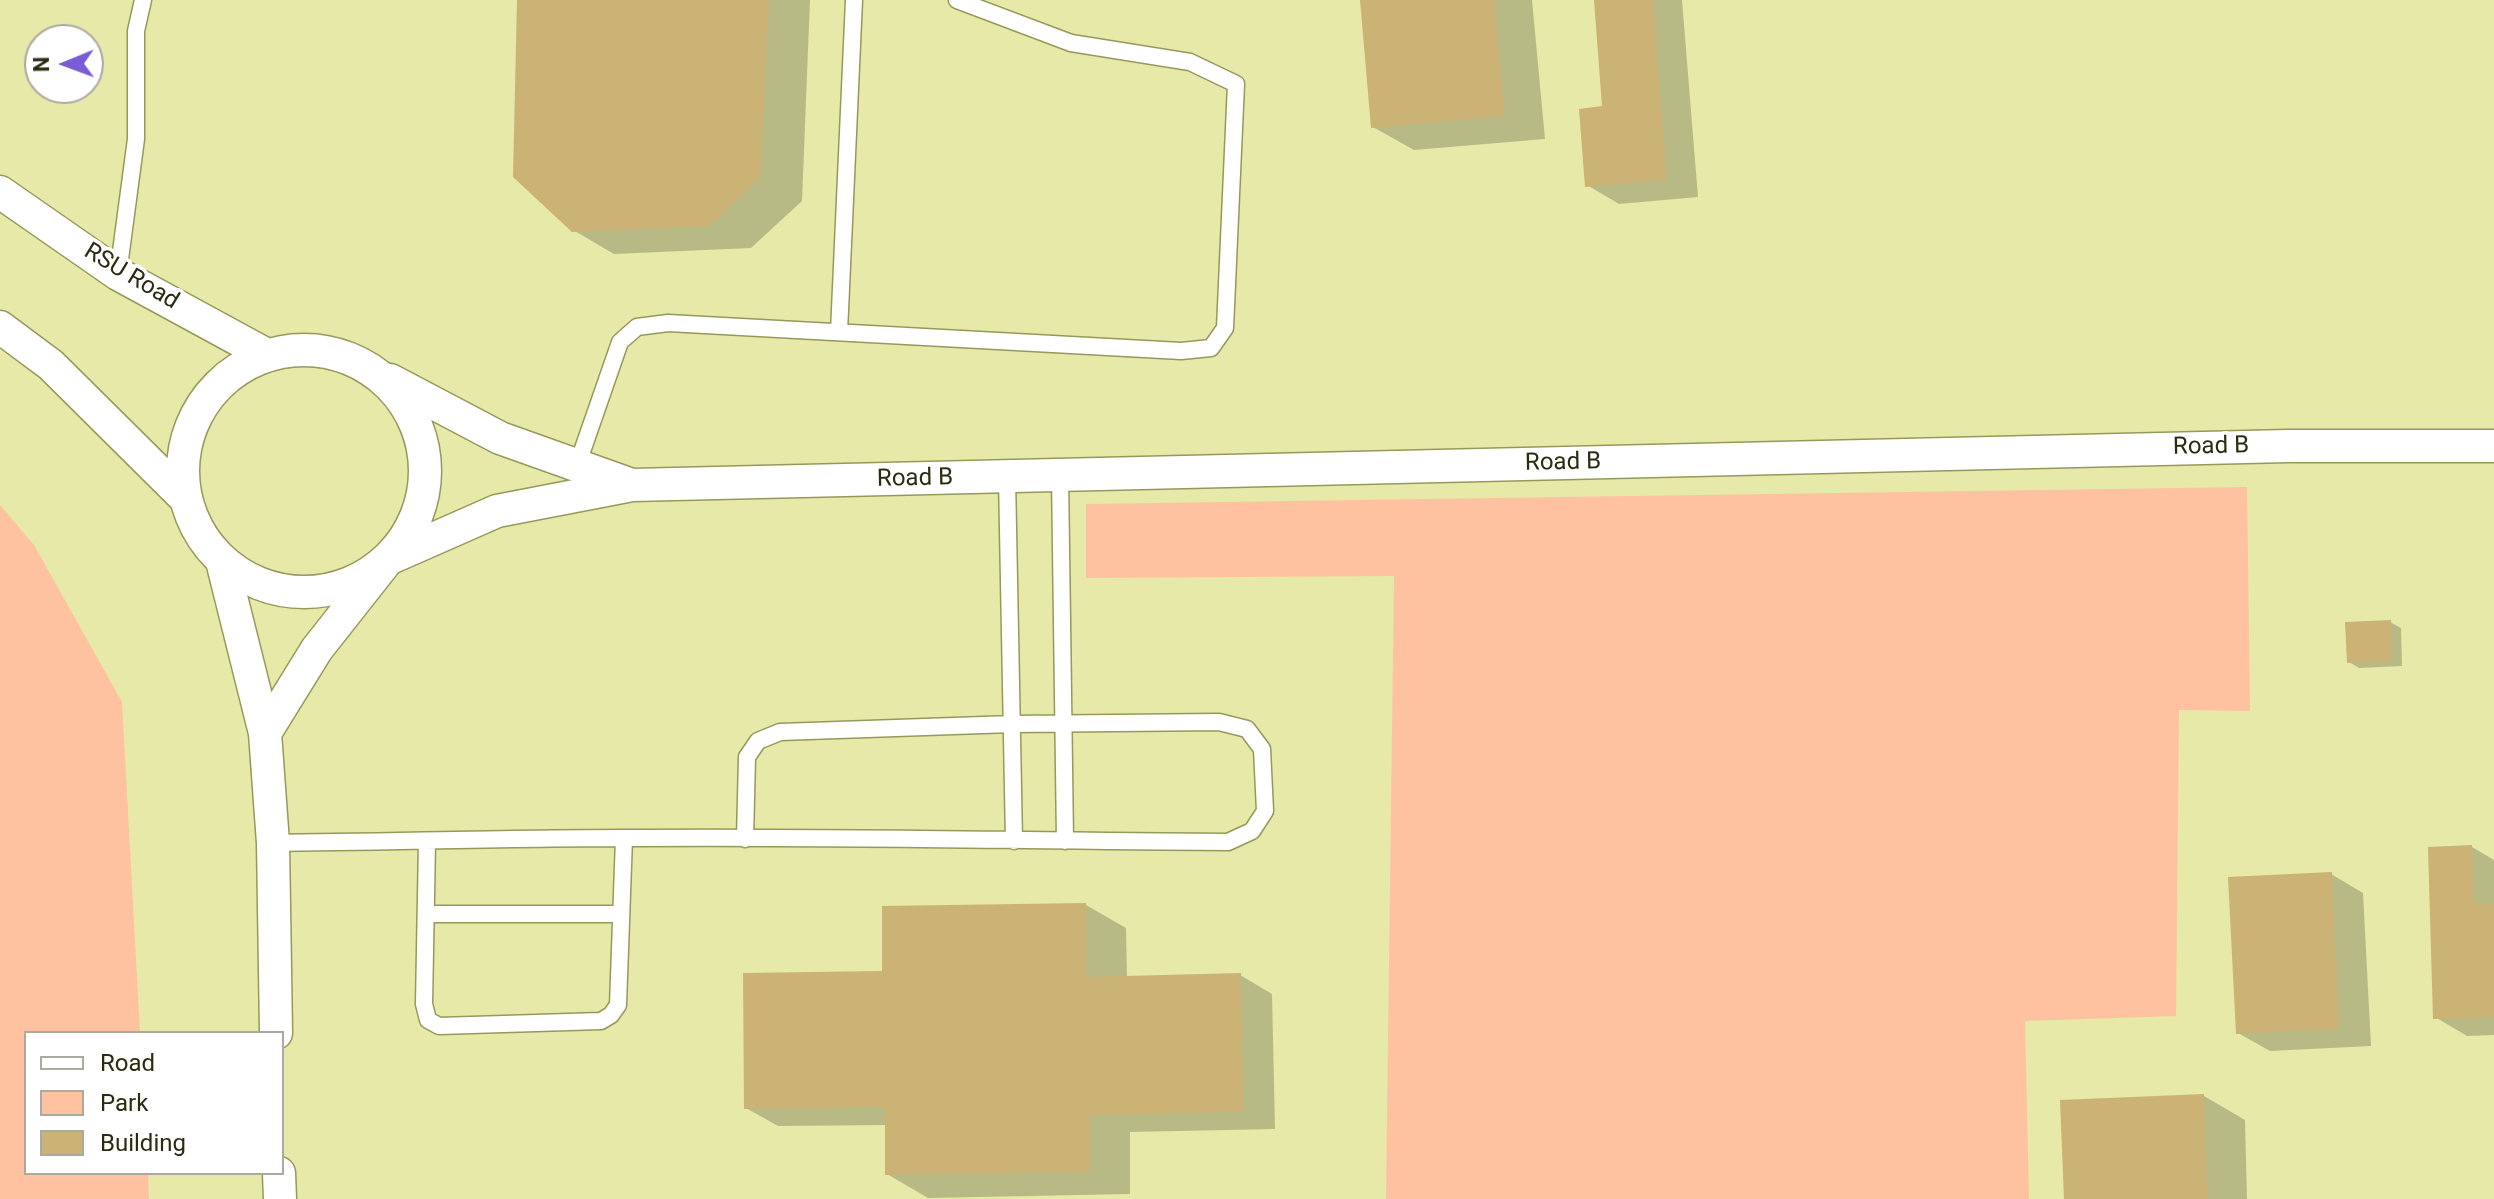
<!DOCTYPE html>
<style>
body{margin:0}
#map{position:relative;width:2494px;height:1199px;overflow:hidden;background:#e6e9a7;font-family:Roboto,sans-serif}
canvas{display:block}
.legend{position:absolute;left:24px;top:1031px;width:260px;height:144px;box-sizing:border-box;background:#fff;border:2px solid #aaaaa0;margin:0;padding:10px 14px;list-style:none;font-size:24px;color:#2b2b11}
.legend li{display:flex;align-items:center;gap:16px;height:40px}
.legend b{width:40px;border:2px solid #aaaaa0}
.north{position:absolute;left:24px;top:24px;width:80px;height:80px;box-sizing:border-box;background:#fff;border:2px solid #aaaaa0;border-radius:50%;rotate:269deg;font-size:22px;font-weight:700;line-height:32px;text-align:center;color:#2b2b11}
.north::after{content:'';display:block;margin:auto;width:28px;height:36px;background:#795cd6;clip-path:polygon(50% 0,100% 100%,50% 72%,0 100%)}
</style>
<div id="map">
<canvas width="2494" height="1199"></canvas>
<ul class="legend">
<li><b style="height:10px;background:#fff"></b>Road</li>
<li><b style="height:22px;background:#fec2a1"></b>Park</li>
<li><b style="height:22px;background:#cab375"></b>Building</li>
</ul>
<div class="north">N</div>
</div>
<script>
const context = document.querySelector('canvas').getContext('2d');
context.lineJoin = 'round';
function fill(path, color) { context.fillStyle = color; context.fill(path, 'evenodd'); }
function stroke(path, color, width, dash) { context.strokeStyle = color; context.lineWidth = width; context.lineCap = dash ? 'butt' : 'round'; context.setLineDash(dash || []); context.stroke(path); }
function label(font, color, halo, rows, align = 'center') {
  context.font = font + ' Roboto,sans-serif'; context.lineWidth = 7; context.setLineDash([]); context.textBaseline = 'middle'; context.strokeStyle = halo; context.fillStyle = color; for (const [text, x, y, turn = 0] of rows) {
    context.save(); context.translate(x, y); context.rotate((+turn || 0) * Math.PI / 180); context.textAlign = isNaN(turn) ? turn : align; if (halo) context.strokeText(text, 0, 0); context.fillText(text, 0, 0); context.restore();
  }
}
fill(new Path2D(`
 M2247 487 2250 711 2179 710 2176 1016 2025 1021 2029 1199H1386L1394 576 1086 578V504Z
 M0 505 34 545 122 702 140 1033H26V1173H148L149 1199H0Z`), '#fec2a1');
fill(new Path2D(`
 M519 0H810L802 201 751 248 614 254 573 230Z
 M1362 0H1532L1545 139 1414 150 1373 127Z
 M1596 0H1682L1698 197 1619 204 1587 185 1604 108Z
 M2390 622 2401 628 2402 666 2359 668 2349 662Z
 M2472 847 2494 860V1035L2467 1036 2435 1017Z
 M2331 874 2363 893 2371 1046 2270 1051 2238 1033Z
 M1086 905 1126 928 1127 978 1240 975 1272 994 1275 1129 1130 1132V1194L928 1198 887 1174V1125L778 1126 746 1108 882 973Z
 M2204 1096 2245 1120 2247 1199H2066Z`), '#0003');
fill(new Path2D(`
 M517 0H769L761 177 710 226 572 232 513 177Z
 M1360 0H1494L1505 116 1371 128Z
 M1594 0H1653L1667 180 1585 187 1579 109 1602 106Z
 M2391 620 2392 661 2347 663 2345 622Z
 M2472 845 2474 903H2494V1017L2433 1019 2428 847Z
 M2332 872 2339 1029 2236 1034 2228 877Z
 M1086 903 1087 977 1241 973 1244 1112 1090 1115V1172L885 1175V1107L744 1109 743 973 882 971V906Z
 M2204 1094 2208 1199H2064L2060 1100Z`), '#cab375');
const lane = new Path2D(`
 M118 274 136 139V31L143 0
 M839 332 854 0
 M577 466 620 342 637 327 668 323 1181 351 1211 348 1225 328 1236 84 1190 62 1071 43 957 0
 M1060 475 1065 841
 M1007 477 1014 841
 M427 842 424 1004 428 1020 439 1026 601 1021 611 1015 618 1005 624 838
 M273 843C390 842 507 838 623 838 825 836 1027 841 1228 842L1252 831 1265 811 1262 749 1247 729 1219 722 1012 724 780 732 758 741 747 757 745 839
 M426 914H621`);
const street = new Path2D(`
 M0 192 118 274 267 355
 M0 327 51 365 185 498
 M183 471a121 121 0 1 1 242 0a121 121 0 1 1-242 0Z
 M390 380 500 438 632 485
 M222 561 265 733 273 843 276 1033
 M265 733 317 649 388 559 497 511 632 485 2288 446H2494
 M279 1173 280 1199`);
stroke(lane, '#96995a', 19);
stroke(street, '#96995a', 35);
stroke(lane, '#fff', 16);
stroke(street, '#fff', 32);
label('24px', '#2b2b11', '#fff', [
 ["RSU Road",131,277,31],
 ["Road B",2211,447,-1],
 ["Road B",1563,463,-1],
 ["Road B",915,479,-1]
]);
</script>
